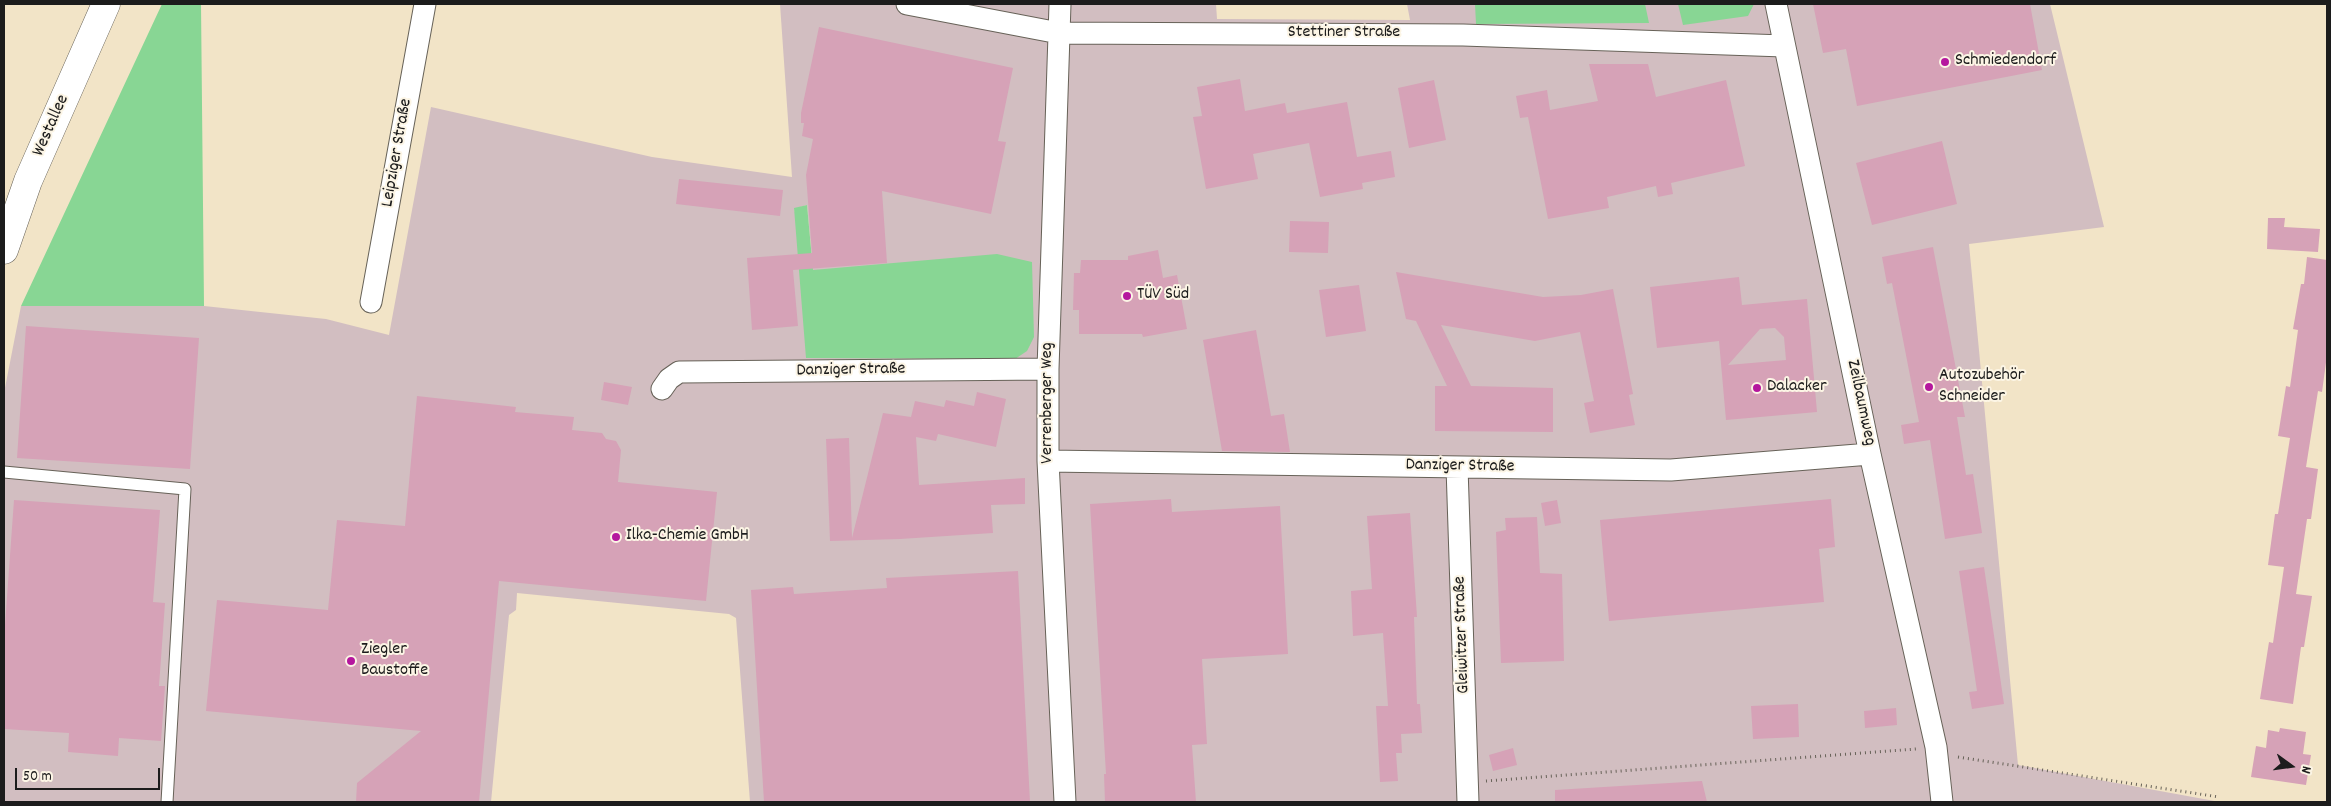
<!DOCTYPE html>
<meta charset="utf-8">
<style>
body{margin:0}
#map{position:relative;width:2331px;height:806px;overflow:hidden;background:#f2e4c7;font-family:Dekko,sans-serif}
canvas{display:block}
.frame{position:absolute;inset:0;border:5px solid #1c1c1c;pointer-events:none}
.north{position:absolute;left:2266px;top:741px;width:50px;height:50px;-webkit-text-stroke:4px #fcf5e5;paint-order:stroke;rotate:104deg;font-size:14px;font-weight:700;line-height:20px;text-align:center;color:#1c1c1c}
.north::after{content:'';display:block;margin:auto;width:18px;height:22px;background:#1c1c1c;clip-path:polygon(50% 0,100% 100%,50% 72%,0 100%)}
.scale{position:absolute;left:15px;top:768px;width:145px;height:22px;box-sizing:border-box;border:2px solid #1c1c1c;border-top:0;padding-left:6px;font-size:15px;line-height:18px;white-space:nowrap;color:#1c1c1c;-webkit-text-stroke:4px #fcf5e5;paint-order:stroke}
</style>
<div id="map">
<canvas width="2331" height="806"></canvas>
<div class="frame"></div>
<div class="north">N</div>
<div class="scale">50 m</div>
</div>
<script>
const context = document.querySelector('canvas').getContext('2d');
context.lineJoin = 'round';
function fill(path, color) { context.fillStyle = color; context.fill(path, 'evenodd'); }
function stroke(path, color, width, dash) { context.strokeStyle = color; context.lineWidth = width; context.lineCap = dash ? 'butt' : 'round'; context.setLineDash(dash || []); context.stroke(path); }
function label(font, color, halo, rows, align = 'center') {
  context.font = font + ' Dekko,sans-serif'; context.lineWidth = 4; context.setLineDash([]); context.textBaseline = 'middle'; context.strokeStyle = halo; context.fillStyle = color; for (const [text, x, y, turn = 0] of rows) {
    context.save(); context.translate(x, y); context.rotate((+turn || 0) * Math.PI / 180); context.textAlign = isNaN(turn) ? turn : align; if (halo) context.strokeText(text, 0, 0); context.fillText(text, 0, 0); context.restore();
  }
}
fill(new Path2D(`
 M780 4H1216L1217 19 1410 20 1407 4H2050L2104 227 1969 244 2018 765 2220 802H750L736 618 729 614 517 593 516 610 509 615 491 802H4V393L21 306H204L326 319 389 335 431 107 652 157 792 177ZM807 205 813 270 794 209Z`), '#d2bec1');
fill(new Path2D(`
 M162 4H201L204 306H21Z
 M1475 4H1645L1649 23 1476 24Z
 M1678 4H1754L1748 16 1683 25Z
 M807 205 813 270 997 254 1032 262 1034 337 1027 351 1015 359 806 358 794 208Z`), '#88d694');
fill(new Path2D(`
 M1813 4H2030L2042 70 1857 106 1846 49 1823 53Z
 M819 27 1013 68 998 141 1006 142 991 214 882 191 887 263 793 270 798 326 752 330 747 258 812 253 806 175 813 139 802 136 804 123H801V113Z
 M1589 64H1648L1656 97 1726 80 1745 166 1671 183 1673 194 1658 197 1656 186 1607 197 1609 208 1548 219 1528 117 1520 118 1516 96 1547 90 1550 110 1598 101Z
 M1240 79 1245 111 1285 103 1287 113 1347 102 1357 157 1391 151 1395 177 1362 183 1363 189 1320 197 1309 143 1253 154 1258 179 1206 189 1193 117 1202 116 1197 87Z
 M1434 80 1446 140 1409 148 1398 88Z
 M1942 141 1957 204 1872 225 1856 163Z
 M679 179 783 190 780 216 676 204Z
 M2268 218H2285L2284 227 2320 229 2318 252 2267 249Z
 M1290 221 1329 222 1328 253 1289 252Z
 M1933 247 1965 417H1957L1966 475 1973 474 1982 533 1945 539 1930 440 1904 444 1901 425 1919 422 1892 283 1887 284 1882 257Z
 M1158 250 1163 278 1177 275 1187 329 1143 337 1142 334H1079V310H1073L1074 273H1080L1081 260H1128V256Z
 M2307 257 2327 260V355L2322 392 2318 391 2306 467 2318 469 2311 519H2307L2296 594 2312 596 2304 647H2301L2293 704 2260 699 2269 642 2273 643 2284 567 2268 565 2275 514H2278L2290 438 2278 436 2286 386 2290 387 2298 330 2293 329 2301 284H2304Z
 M1396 272 1543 297 1581 295 1613 289 1633 394 1629 395 1635 425 1590 433 1584 403 1594 401 1580 332 1535 341 1441 325 1471 386 1553 388V432L1435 431V386H1447L1416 321 1406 319Z
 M1739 277 1742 305 1807 299 1817 412 1726 420 1719 341 1657 348 1650 287ZM1775 328 1784 337 1786 360 1728 365 1760 329Z
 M1359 285 1366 331 1326 337 1319 290Z
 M26 326 199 338 190 469 17 458Z
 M1256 330 1271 416 1284 414 1290 452 1222 451 1203 340Z
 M604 382 632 387 628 405 601 400Z
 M977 392 1006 399 996 447 938 434 936 441 916 437 919 485 1025 478V504L991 505 993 533 900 539 830 541 826 439 849 438 852 538 883 413 911 417 915 401 944 407 946 400 974 406Z
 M417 396 516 407 515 412 574 417 572 430 602 433 606 439 616 441 621 450 618 482 717 492 706 601 499 581 479 802H356L357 783 421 731 206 711 217 600 328 610 337 520 405 526Z
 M1171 499 1172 512 1280 506 1288 654 1202 659 1207 744 1192 745 1196 802H1105L1104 774H1106L1090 504Z
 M1831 499 1835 547 1819 549 1824 602 1609 621 1600 520Z
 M14 500 160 510 153 602 165 603 159 686H165L161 741 119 738 118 756 68 752 69 733 4 729V639Z
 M1557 500 1561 523 1545 526 1541 503Z
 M1410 513 1417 617H1414L1417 704H1420L1422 733 1401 734 1402 753H1396L1398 781 1380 782 1376 706H1388L1383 633 1353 636 1351 591 1372 589 1367 516Z
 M1537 517 1540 573 1562 574 1564 661 1501 663 1496 532 1506 530 1505 518Z
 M1984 567 2004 704 1972 709 1969 692 1977 691 1959 571Z
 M1018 571 1030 802H764L751 590 793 587 794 594 887 588 886 578Z
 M1798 704 1799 737 1753 739 1751 706Z
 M1896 708 1897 725 1865 728 1864 711Z
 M2280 728 2306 732 2303 754 2311 755 2306 785 2251 777 2256 746 2266 748 2268 730 2279 732Z
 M1513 748 1517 765 1493 771 1489 755Z
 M1702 781 1707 802H1555V790Z`), '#d6a2b7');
const service = new Path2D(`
 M4 472 185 489 167 802`);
const minor = new Path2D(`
 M907 4 1059 33 1463 35 1784 46
 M1060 4 1048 369V461L1065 802
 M1776 4 1870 454 1936 747 1942 802
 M371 302 425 4
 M662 389 669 379 679 372 1048 369
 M1048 461 1671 470 1870 454
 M1457 467 1468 802`);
const secondary = new Path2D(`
 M4 250 28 181 106 4`);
stroke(service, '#676258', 13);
stroke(minor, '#676258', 23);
stroke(secondary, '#676258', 29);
stroke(new Path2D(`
 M1958 757 2219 797
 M1486 781 1916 749`), '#676258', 3, [1, 4]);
stroke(service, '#fff', 11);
stroke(minor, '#fff', 21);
stroke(secondary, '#fff', 28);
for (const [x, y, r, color] of [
 [1945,62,5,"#b5179e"],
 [1127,296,5,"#b5179e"],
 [1929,387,5,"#b5179e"],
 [1757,388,5,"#b5179e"],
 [616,537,5,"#b5179e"],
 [351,661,5,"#b5179e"]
]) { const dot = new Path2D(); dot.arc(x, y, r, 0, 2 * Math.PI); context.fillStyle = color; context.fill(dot); stroke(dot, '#fcf5e5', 2); }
label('18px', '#1c1c1c', '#fcf5e5', [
 ["Stettiner Straße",1344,34],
 ["Westallee",52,126,-66],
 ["Leipziger Straße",398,153,-80],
 ["Danziger Straße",851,371,-1],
 ["Verrenberger Weg",1049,403,-90],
 ["Zeilbaumweg",1860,403,78],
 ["Danziger Straße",1460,467,1],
 ["Gleiwitzer Straße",1463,635,-92]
]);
label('18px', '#1c1c1c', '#fcf5e5', [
 ["Schmiedendorf",1955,62],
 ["TÜV Süd",1137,296],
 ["Autozubehör",1939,377],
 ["Schneider",1939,398],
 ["Dalacker",1767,388],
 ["Ilka-Chemie GmbH",626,537],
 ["Ziegler",361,651],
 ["Baustoffe",361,672]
], 'left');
</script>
